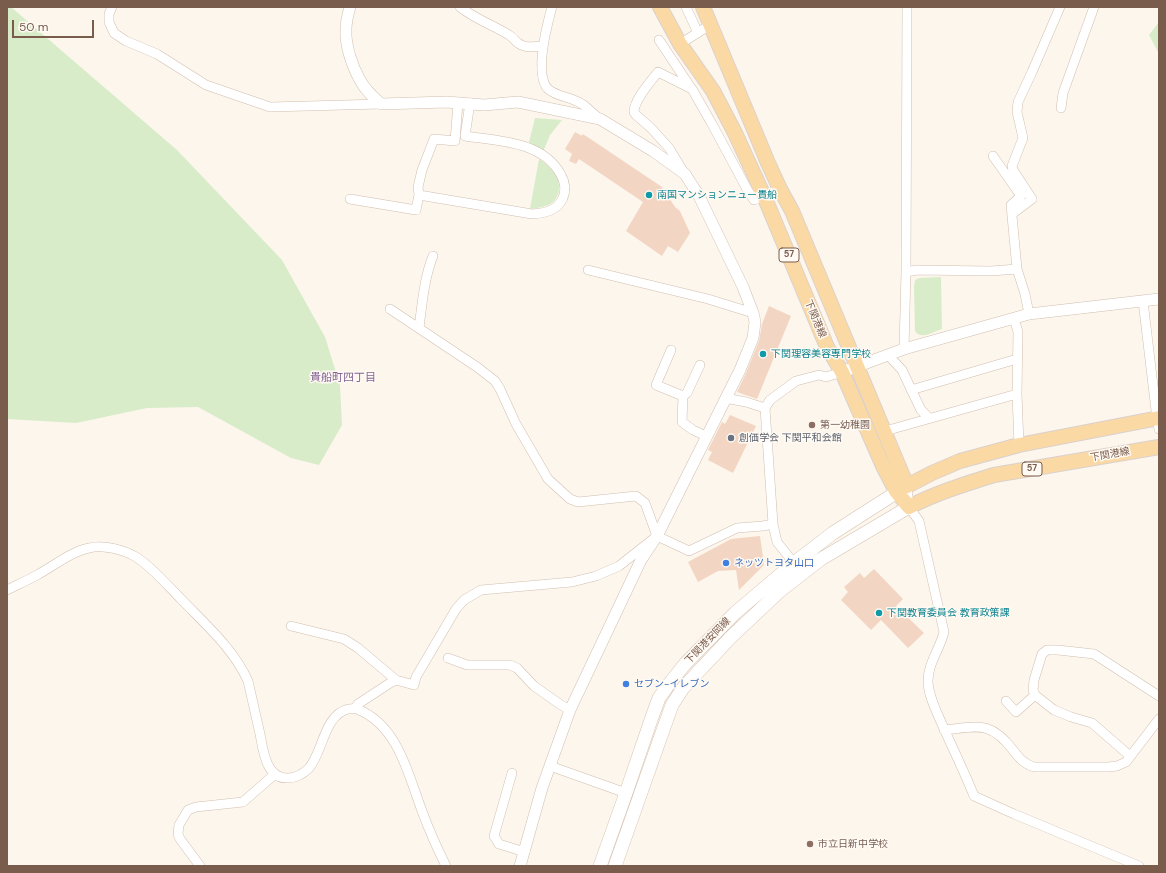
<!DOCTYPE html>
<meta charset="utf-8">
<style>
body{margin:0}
#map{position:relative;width:1166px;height:873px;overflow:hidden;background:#fdf6ec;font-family:"DM Sans",sans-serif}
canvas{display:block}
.frame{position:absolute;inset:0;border:8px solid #7a5c4d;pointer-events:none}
.scale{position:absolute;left:12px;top:20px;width:82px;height:18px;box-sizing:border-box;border:2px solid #7a5c4d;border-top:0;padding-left:5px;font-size:12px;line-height:14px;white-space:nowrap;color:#7a5c4d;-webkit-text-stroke:3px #fffaf3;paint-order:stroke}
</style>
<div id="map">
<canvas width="1166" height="873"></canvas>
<div class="frame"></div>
<div class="scale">50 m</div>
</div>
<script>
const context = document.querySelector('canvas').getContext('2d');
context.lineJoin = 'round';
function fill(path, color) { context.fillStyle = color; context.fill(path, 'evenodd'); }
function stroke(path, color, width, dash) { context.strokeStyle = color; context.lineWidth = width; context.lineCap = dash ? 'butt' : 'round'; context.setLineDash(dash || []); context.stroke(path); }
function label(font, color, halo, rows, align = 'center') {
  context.font = font + ' "DM Sans","Noto Sans JP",sans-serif'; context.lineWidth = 3; context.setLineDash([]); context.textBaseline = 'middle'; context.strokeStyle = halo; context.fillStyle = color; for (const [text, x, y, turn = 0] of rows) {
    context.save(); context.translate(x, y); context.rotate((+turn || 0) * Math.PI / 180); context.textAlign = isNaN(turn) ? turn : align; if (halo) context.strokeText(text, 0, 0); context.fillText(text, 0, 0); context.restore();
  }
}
fill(new Path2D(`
 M7 7H11L177 150 282 260 325 337 340 385 342 425 319 465 291 458 198 407 147 408 76 423 7 419Z
 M1159 22V54L1149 35Z
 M535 118 562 120 550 135 543 152 529 142Z
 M539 159C544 163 552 168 556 174 558 178 559 182 559 186 559 205 546 207 530 209Z
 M941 277 942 329C933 332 921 340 915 331L914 287 915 280 919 278Z`), '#d8ecc9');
fill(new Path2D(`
 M575 132 582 136V134L586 136 662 187 675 207 680 211 690 233 678 252 668 246 662 256 626 231 643 202 579 159 576 164 569 161 572 154 565 149Z
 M769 306 791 316 757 399 737 392 746 373 759 341 762 324Z
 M730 415 756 426 733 473 708 460 712 452 708 450 722 422 725 424Z
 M760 536 764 565 739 590 736 570 718 571 698 582 688 562 731 539Z
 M874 569 903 599 896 606 924 633 908 648 881 620 871 630 841 600 848 592 844 587 860 573 864 578Z`), '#f3d5c3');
const minor = new Path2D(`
 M112 7 109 14V22L114 33 126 41 157 54 206 85 270 107 381 104
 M460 7C475 19 493 25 509 35 516 39 514 43 524 46 530 48 536 46 542 46
 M552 7C547 25 534 74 548 89 557 97 572 97 582 104 588 108 593 114 599 118
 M686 7 698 33
 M659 40 691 88
 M680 44 710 25
 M1061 108 1063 93 1094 7
 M993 156 1021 196 1011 205 1017 269 1025 294 1029 314
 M683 171 669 148 651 128 636 115 634 112C634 100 650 82 658 72L692 89 712 124 748 191 754 200 780 189
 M419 195 532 214C545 213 557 211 563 198 566 190 565 182 561 175 543 141 498 141 465 136L470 103
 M350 199 416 210 419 195 418 187 422 170 434 139 455 141 458 103
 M1012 214 1032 199 1013 170 1012 166 1023 138 1017 112 1018 102 1032 72 1060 7
 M588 270 708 299 753 313
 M906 272 917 270 991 271 1017 269
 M1143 301 1157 419 1159 429
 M390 309 477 367 495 381 500 389 516 424 548 479 570 499 578 502 636 496 645 503 657 536 689 551 737 528 763 526 773 524
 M1014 318 1018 332 1017 394 1019 445
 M419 328C422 305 424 278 433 256
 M904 349 906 272 907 7
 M671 350 656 385 683 396 682 422 693 430 706 436
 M888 355 902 370 921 410 929 418
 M911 390 1017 359
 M683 396 687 393 700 365
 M725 398 746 402 765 408 770 400 796 381 819 375 826 377 842 372
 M765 408 773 524 777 542 797 567
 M885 431 1017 394
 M907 486 909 507 919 521 944 632C940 649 928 663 928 681 928 695 936 710 941 722 952 747 964 771 974 796L1014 814 1139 866
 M7 590C17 585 28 580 37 575 54 566 70 552 89 548 103 544 124 550 136 557 151 566 168 586 181 599 205 624 233 648 248 681 252 699 256 716 260 734 263 750 266 779 288 778 297 778 303 774 309 768 323 752 324 715 348 709 352 709 354 708 357 709 398 725 408 774 422 811 429 830 437 848 446 866
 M291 626 344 639 358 648 396 680
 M448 658 467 665H510L517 668 534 686 561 705 570 710
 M1006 701 1016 712 1035 695
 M355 708 358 704 390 683 396 680 414 685 416 677 456 609 464 600 481 590 572 582 596 576 619 566 652 540
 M944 730C978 727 990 720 1013 750 1019 758 1024 764 1034 767H1108L1117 766 1126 762 1159 719
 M1130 756 1092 723 1071 717 1054 710 1035 695 1033 690 1034 680 1042 654 1047 650H1058L1094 654 1159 696
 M550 766 626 793
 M512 773 494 836 499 844 525 852
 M200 866 180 839 178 834 179 825 188 810 196 807 243 802 275 774`);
const tertiary = new Path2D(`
 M350 7C348 14 346 22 346 29 345 45 352 66 360 80 365 90 373 97 381 104L447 102 484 105 518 102 600 119 653 151 685 174 699 196 743 287 753 313 755 322 753 338 740 370 657 536 641 560 570 710 542 788 520 866
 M842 372 904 349 1029 314 1159 299`);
const secondary = new Path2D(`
 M600 866 626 793 652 717 659 698 669 684 685 664 735 613 794 563 833 533 905 487
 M615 866 662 733 672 705 683 688 731 637 781 590 821 559 909 507`);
const primary = new Path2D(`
 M660 7 680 44 713 91 735 133 764 196 827 347 842 372 883 466 896 491 909 507C936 493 965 484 994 475L1159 447
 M703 7 768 163 780 189 792 211 907 486 932 473 960 461 1019 445 1159 418`);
stroke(minor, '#d1beb0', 10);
stroke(tertiary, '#d1beb0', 12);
stroke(secondary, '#d6c0b0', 14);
stroke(primary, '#dad1cd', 16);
stroke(minor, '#fff', 9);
stroke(tertiary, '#fff', 11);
stroke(secondary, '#fff', 13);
stroke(primary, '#fbd9a5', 14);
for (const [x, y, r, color] of [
 [649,195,4,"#0f9aa8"],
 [763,354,4,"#0f9aa8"],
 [812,425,4,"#8d6e63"],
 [731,438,4,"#6b7280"],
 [726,563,4,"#3f7fe0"],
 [879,613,4,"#0f9aa8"],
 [626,684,4,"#3f7fe0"],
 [810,844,4,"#8d6e63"]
]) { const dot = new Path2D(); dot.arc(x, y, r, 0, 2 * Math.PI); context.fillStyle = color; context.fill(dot); stroke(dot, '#fffaf3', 1.5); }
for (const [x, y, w] of [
 [789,255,20],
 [1032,469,20]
]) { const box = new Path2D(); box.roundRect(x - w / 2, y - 7, w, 14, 3); context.fillStyle = '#fffaf3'; context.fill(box); stroke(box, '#7a5c4d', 1); }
label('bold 9px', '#7a5c4d', null, [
 ["57",789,255],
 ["57",1032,469]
]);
label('10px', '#0d838f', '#fffaf3', [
 ["南国マンションニュー貴船",657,195],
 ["下関理容美容専門学校",771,354],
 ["下関教育委員会 教育政策課",887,613]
], 'left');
label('10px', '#7a5c4d', '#fffaf3', [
 ["下関港線",815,319,67],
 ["下関港線",1110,455,-10],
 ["下関港安岡線",708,641,-46]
]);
label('10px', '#785e54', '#fffaf3', [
 ["第一幼稚園",820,425],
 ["市立日新中学校",818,844]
], 'left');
label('10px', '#5b616d', '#fffaf3', [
 ["創価学会 下関平和会館",739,438]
], 'left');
label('10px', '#366cbe', '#fffaf3', [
 ["ネッツトヨタ山口",734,563],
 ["セブン-イレブン",634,684]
], 'left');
label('11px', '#846695', '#fffaf3', [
 ["貴船町四丁目",343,378]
]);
</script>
